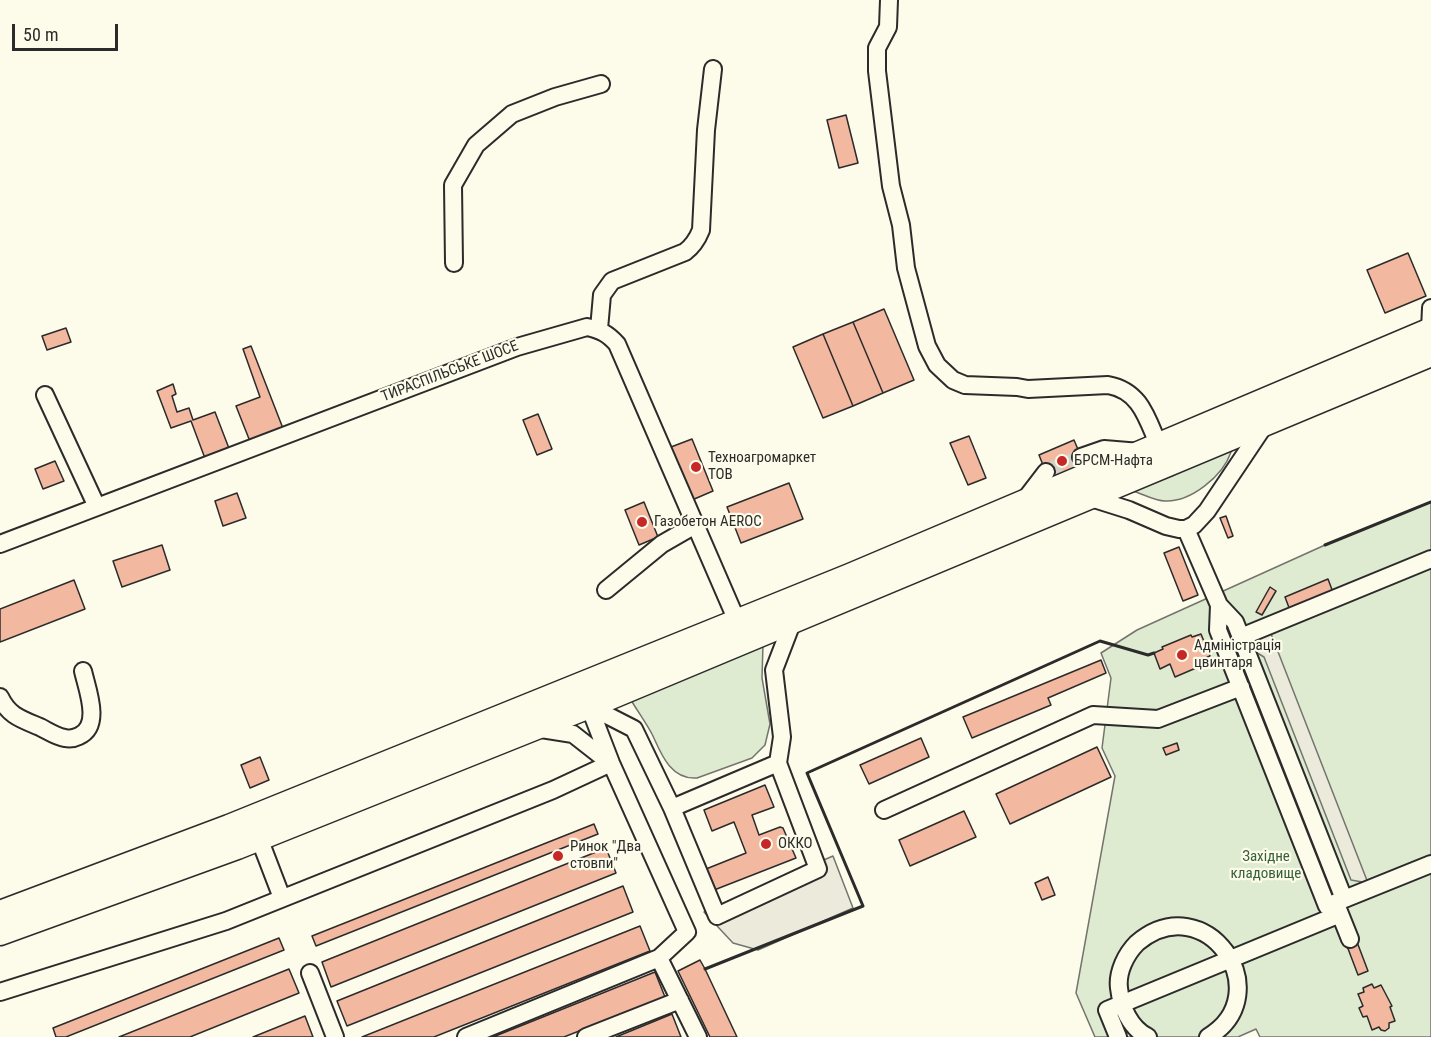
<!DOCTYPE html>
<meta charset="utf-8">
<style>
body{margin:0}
#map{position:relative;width:1431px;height:1037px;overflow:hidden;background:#fdfbea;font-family:"Roboto Condensed",sans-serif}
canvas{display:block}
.scale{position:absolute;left:12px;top:24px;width:106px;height:27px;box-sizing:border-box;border:3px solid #2b2b2b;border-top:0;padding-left:8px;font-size:18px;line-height:21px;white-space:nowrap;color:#2b2b2b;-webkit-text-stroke:4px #fdfbea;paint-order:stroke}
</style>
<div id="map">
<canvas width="1431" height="1037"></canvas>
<div class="scale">50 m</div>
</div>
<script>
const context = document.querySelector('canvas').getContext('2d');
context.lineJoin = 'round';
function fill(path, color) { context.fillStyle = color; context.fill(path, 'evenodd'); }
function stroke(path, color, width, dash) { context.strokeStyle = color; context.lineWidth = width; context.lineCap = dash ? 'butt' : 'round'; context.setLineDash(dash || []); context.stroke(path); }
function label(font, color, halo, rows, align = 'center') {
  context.font = font + ' "Roboto Condensed",sans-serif'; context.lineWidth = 4.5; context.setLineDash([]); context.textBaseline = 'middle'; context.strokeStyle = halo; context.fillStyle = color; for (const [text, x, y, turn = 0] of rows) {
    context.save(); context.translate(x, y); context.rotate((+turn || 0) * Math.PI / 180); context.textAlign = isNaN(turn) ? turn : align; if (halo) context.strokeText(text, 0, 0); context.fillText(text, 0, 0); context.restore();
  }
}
const green = new Path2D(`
 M1226 449 1230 450 1231 452C1223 476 1191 502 1165 501 1155 501 1143 494 1133 491L1172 476Z
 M1431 502V1037H1260L1256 1029 1238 1037H1095L1076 993 1115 776 1102 748 1111 678 1101 653 1137 630 1325 545Z
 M763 644 762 678 770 724 765 745 752 758 697 778C671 780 661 754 653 736 647 724 638 712 631 700Z`);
fill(green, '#deebd1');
stroke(green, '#74746e', 1.5);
const parking = new Path2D(`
 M1268 626 1368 883 1351 880 1264 657 1254 651 1248 634Z
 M833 856 853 908 758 950 733 943 704 912Z`);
fill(parking, '#eceadb');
stroke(parking, '#74746e', 1.5);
const building = new Path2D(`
 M846 115 858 163 839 168 827 120Z
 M1408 253 1426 296 1385 313 1367 270Z
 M884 309 914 380 883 393 853 322Z
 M853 322 883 393 853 406 823 334Z
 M66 328 71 342 47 350 42 336Z
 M823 334 853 406 823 418 793 347Z
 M251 346 284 431 251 444 236 406 260 397 243 349Z
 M173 384 176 394 172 396 177 412 189 408 193 420 215 412 230 451 206 461 191 421 171 428 157 391Z
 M538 414 552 449 537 455 523 420Z
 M969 436 986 478 968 485 950 443Z
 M692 439 713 491 692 500 671 447Z
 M1074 440 1085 466 1049 480 1039 455Z
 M55 461 64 481 43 489 35 469Z
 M789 483 803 519 741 543 727 507Z
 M237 493 246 518 223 526 215 501Z
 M644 502 658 537 639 545 625 510Z
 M1226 516 1233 536 1228 538 1220 518Z
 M162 545 170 570 122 587 113 561Z
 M1179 547 1198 595 1183 601 1164 553Z
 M1328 579 1334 595 1291 613 1285 597Z
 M74 580 85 609 0 642V609Z
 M1270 587 1276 591 1262 615 1256 612Z
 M1201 634 1210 656 1201 660 1203 665 1175 677 1170 664 1160 669 1154 653 1163 649 1162 647 1191 635 1192 637Z
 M1101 660 1106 673 1048 698 1051 705 972 738 963 717Z
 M921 738 929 757 869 784 860 765Z
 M1177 743 1179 750 1166 755 1163 748Z
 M1097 747 1111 777 1010 824 996 794Z
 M260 757 269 780 250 788 241 765Z
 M765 785 774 807 752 815 759 835 780 827 783 828 796 858 709 892 701 871 746 853 734 822 712 831 704 810Z
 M964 811 976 837 910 866 899 840Z
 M594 824 598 834 316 946 312 936Z
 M606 848 616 873 331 987 322 962Z
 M1048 877 1055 895 1042 900 1035 883Z
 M623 886 633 912 347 1026 337 1001Z
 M640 926 650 951 434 1037H362Z
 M279 938 284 950 66 1037H56L53 1028Z
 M1357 942 1368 971 1358 975 1347 946Z
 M700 960 705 969 737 1037H710L678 971Z
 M289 969 299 993 190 1037H119Z
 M655 972 665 997 564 1037H493Z
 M1372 984 1374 988 1381 985 1392 1006 1390 1007 1395 1021 1389 1023V1028L1385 1031 1381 1030 1379 1027 1372 1030 1367 1016 1363 1017 1359 1008 1363 1006 1358 994 1364 992 1363 988Z
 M672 1014 681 1037H616Z
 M305 1016 313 1037H253Z`);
fill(building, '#f2b8a0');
stroke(building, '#2b2b2b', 1.5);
stroke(new Path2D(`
 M1046 472 1081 457`), '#d3d1c4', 16, [16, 8]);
const minor = new Path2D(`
 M889 0 888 27 877 48V71L891 186 901 225 906 268 927 346 937 365 953 380 965 385 1017 387 1028 389 1108 385C1141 391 1147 419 1159 446
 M454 263 453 185 476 145 512 114 555 97 601 84
 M599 329 602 295 612 281 685 252C693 246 697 240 701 230L706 130 713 69
 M1430 330 1431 308
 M45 395 97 507
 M1081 457 1104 449 1140 452
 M1091 498 1129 510 1166 526 1179 529H1186L1194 525 1207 511 1266 423
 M1023 502 1046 472
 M1186 529 1219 605 1235 622 1344 899
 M0 544 517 347 587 327C601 330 608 334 617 344L737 621
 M606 590 662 544 695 525
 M1219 605 1218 630 1327 906 1431 864
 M1241 637 1431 559
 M0 697C9 716 21 719 40 727 48 731 57 737 65 738 70 739 75 738 79 736 102 726 87 689 83 671
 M589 706 634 729 672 808 778 763 782 737 774 670 792 623
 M589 706 611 763 687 932 659 958 698 1037
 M535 728 573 734 610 763
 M672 808 717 916 818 869 778 763
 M884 810 1093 715 1158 719 1241 687
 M259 838 282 898
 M1336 904 1350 939
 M310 973 335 1037
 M0 992 226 921 553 790 611 763
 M466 1037 659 958
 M586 1037 680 1000
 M1118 1037 1107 1010 1340 914
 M1148 1037C1130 1028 1121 1007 1119 988 1117 972 1126 954 1137 943 1205 885 1281 993 1208 1037`);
const highway = new Path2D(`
 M0 913 229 827 850 576 1431 330
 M0 933 237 847 589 706 1431 354`);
stroke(minor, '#2b2b2b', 20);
stroke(highway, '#2b2b2b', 27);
stroke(minor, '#fdfbea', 16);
stroke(highway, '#fdfbea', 24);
stroke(new Path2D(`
 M1325 545 1431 502
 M705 969 863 906 807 773 1100 641 1148 655 1154 653`), '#2b2b2b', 3);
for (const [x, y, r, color] of [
 [1062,461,6,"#c62828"],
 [696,467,6,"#c62828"],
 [642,522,6,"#c62828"],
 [1182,655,6,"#c62828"],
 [766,844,6,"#c62828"],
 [558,856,6,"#c62828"]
]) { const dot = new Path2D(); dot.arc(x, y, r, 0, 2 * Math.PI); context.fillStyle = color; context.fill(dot); stroke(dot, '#fdfbea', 2); }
label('15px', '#2b2b2b', '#fdfbea', [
 ["ТИРАСПІЛЬСЬКЕ ШОСЕ",450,372,-21]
]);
label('15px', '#2b2b2b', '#fdfbea', [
 ["Техноагромаркет",708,458],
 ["ТОВ",708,475],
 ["БРСМ-Нафта",1074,461],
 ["Газобетон AEROC",654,522],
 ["Адміністрація",1194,646],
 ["цвинтаря",1194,663],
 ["ОККО",778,844],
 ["Ринок \"Два",570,847],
 ["стовпи\"",570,864]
], 'left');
label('15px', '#34623c', '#fdfbea', [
 ["Західне",1266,857],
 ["кладовище",1266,874]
]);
</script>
